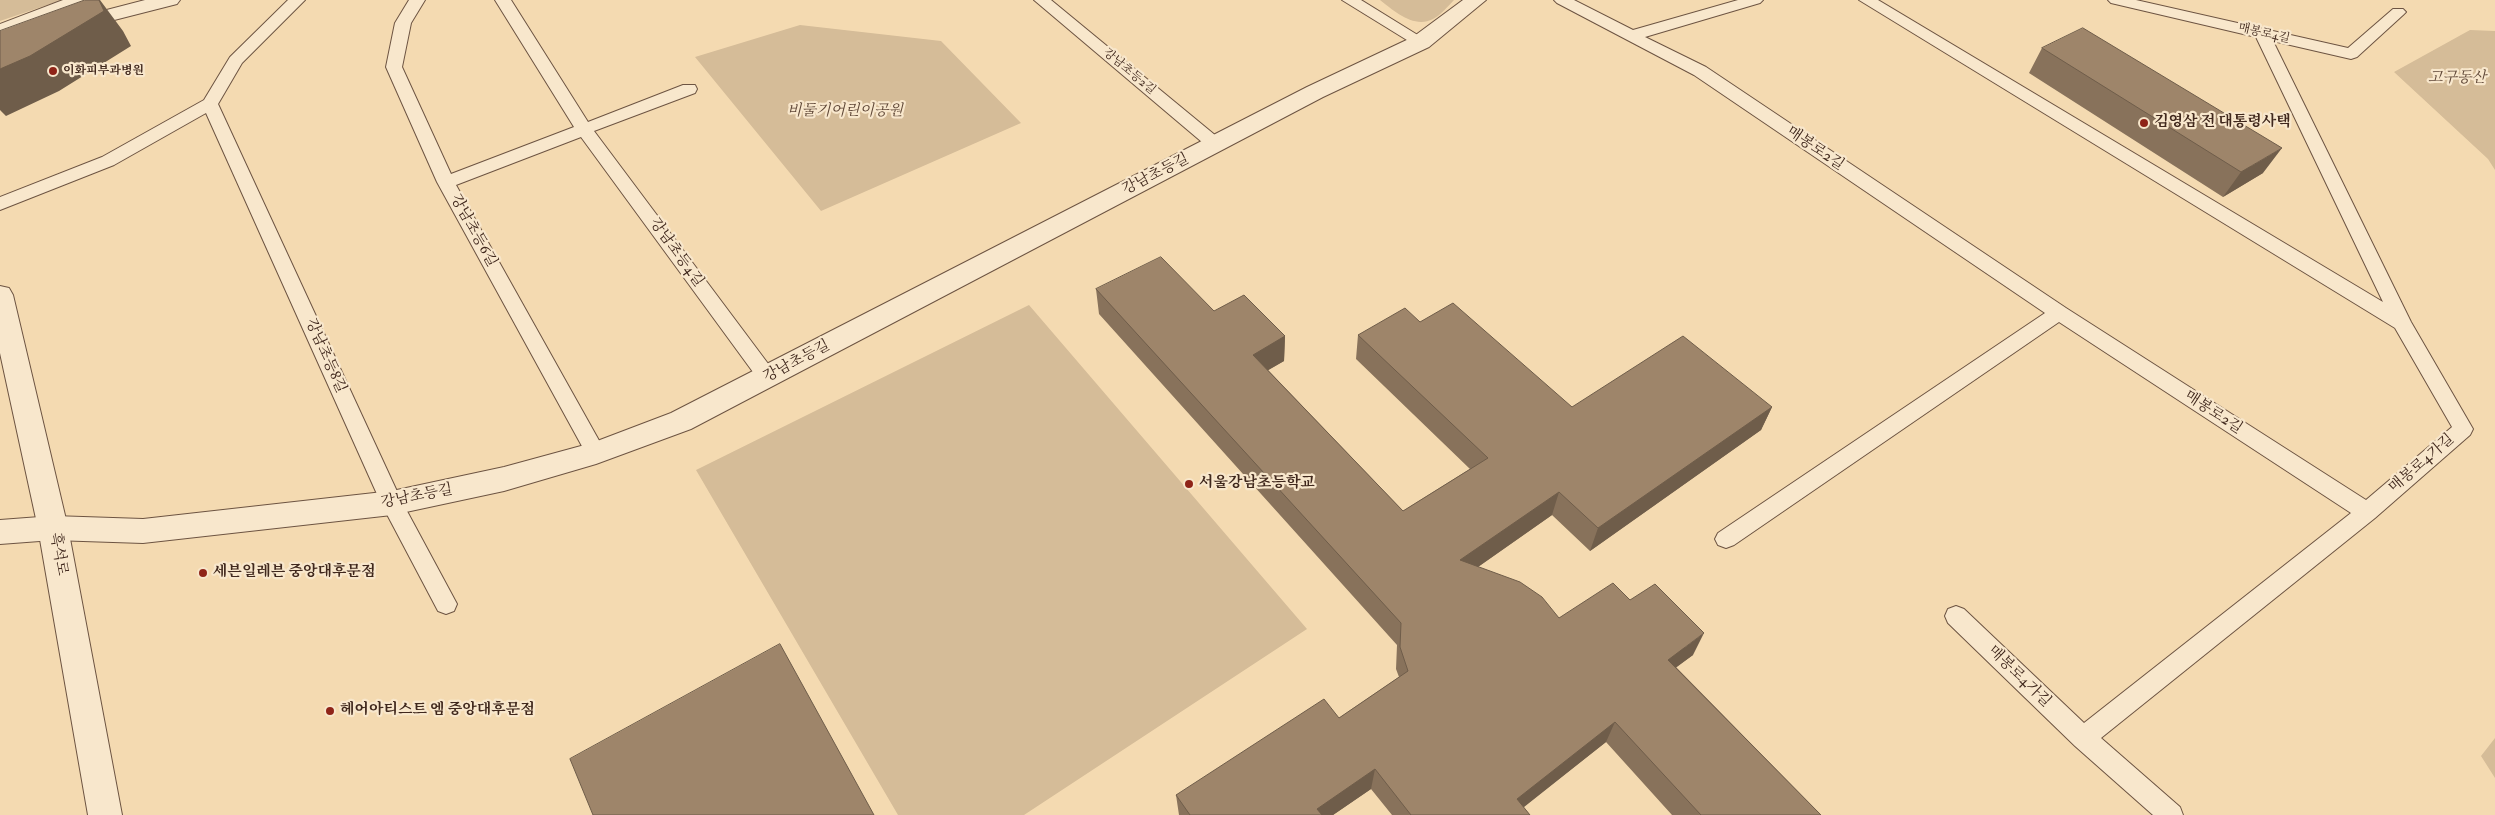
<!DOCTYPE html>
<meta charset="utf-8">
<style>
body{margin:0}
canvas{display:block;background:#f4dab1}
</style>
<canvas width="2495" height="815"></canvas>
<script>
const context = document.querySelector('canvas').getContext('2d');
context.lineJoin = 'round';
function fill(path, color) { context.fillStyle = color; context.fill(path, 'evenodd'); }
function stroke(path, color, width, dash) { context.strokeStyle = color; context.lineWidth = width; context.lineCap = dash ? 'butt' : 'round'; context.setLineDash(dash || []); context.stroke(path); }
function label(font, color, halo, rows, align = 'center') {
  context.font = font + ' "IM FELL Double Pica","Noto Serif KR",serif'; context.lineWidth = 4.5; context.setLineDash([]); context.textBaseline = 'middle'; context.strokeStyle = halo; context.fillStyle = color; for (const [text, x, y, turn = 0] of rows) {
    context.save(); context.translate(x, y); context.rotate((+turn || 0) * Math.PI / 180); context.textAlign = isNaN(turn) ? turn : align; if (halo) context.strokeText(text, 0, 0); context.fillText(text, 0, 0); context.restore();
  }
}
fill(new Path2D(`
 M0 0H62L0 21Z
 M1380 0H1454C1448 6 1441 15 1433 19 1414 29 1394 11 1380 0Z
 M800 25 941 41 1021 123 821 211 695 57Z
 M2470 30 2495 31V170L2488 159 2394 72Z
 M1029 305 1307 629 1024 815H898L696 470Z
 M2495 738V778L2481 756Z`), '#d5bc98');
const service = new Path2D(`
 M288 0H305L242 63 218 104 401 500 457 604 454 611 446 614 438 611 381 503 206 113 114 165 0 210V197L102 157 204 100 230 57Z
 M409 0H425L411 23 402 67 451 174 574 127 495 0H511L588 122 683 85H695L697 89 695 93 594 131 775 373 778 378 775 383 768 385 761 383 581 137 456 185 606 453 603 459 596 461 589 459 437 182 386 67 395 23Z
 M1034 0H1051L1221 140 1223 144 1221 148H1209Z
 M1342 0H1361L1429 42 1427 45H1415Z
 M1554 0H1574L1633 30 1738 0H1763L1760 3 1645 37 1706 67 2066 308 2366 500 2452 427 2395 328 1859 0H1878L2383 302 2256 37 2111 3 2108 0H2136L2348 48 2393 9H2403L2406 12 2403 15 2357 57 2351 59 2273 41 2411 322 2473 429 2470 435 2375 518 2101 738 2180 807 2183 815H2153L2075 746 1948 623 1945 616 1948 609 1956 606 1964 609 2084 723 2351 513 2059 322 1734 545 1726 548 1718 545 1715 539 1718 533 2045 313 1694 75 1557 3Z`);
const minor = new Path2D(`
 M63 0H96L93 4 0 37V24Z
 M145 0H180L177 4 75 30 68 28 64 24 68 20Z
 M1463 0H1486L1429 47 1323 97 691 429 596 464 504 491 392 515 143 543 53 540 0 544V520L53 516 143 519 392 491 504 467 592 443 671 413 1307 87 1413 37Z`);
const tertiary = new Path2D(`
 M0 286 9 288 13 295 68 528 122 815H88L38 528 0 353Z`);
stroke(service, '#6d5442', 2);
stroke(minor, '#6d5442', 2);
stroke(tertiary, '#6d5442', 2);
fill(service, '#f8e7cc');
fill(minor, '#f8e7cc');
fill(tertiary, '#f8e7cc');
fill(new Path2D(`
 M2042 48 2263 173 2223 197 2029 73Z
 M1096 289 1214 311 1285 336 1284 361 1268 370 1403 511 1470 469 1356 359 1358 335 1420 322 1572 407H1772L1761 430 1590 551 1552 515 1478 567 1559 618 1630 600 1693 655 1676 667 1821 815H1672L1606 742 1523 807 1530 815H1392L1371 789 1333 815H1179L1176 795 1339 718 1399 677 1396 669 1397 645 1099 314Z`), '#88725b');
fill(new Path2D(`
 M99 0H100L123 31 131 46 59 91 6 116 0 110V69Z
 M2282 148 2263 173 2223 197 2241 172Z
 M1285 336 1284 361 1253 379V355Z
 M1772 407 1761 430 1590 551 1598 528Z
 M1559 492 1552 515 1455 583 1460 560Z
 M1704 633 1693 655 1658 681 1668 660Z
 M1615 722 1606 742 1514 815 1517 799Z
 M1375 769 1371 789 1333 815H1316L1317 809Z`), '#6f5d4a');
const building = new Path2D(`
 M85 0H99L104 11 30 56 0 69V31Z
 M2083 28 2282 148 2241 172 2042 48Z
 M1161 257 1214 311 1244 295 1285 336 1253 355 1403 511 1488 458 1358 335 1405 308 1420 322 1453 303 1572 407 1683 336 1772 407 1598 528 1559 492 1460 560 1520 582 1542 597 1559 618 1613 583 1630 600 1655 584 1704 633 1668 660 1821 815H1701L1615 722 1517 799 1530 815H1411L1375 769 1317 809 1322 815H1190L1176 795 1324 699 1339 718 1408 671 1400 647 1401 623 1096 289Z
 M780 644 874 815H593L570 759Z`);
fill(building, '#9e856a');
stroke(building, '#6f5d4a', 1);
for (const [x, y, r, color] of [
 [53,71,5,"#8f2418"],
 [2144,123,5,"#8f2418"],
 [1189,484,5,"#8f2418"],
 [203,573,5,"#8f2418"],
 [330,711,5,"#8f2418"]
]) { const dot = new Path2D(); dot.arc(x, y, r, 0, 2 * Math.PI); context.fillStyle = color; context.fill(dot); stroke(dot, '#f8e7cc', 2); }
label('12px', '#40281d', '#f8e7cc', [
 ["매봉로4길",2264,34,13],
 ["강남초등2길",1129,72,40]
]);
label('bold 12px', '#40281d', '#f8e7cc', [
 ["이화피부과병원",63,71]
], 'left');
label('italic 15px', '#5e4636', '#f8e7cc', [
 ["고구동산",2457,79],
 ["비둘기어린이공원",845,112]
]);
label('bold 15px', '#40281d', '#f8e7cc', [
 ["김영삼 전 대통령사택",2154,123],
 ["서울강남초등학교",1199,484],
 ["세븐일레븐 중앙대후문점",213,573],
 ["헤어아티스트 엠 중앙대후문점",340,711]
], 'left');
label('15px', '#40281d', '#f8e7cc', [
 ["매봉로2길",1815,149,34],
 ["강남초등길",1156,175,-27],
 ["강남초등6길",473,231,61],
 ["강남초등4길",676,253,54],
 ["강남초등8길",325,356,66],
 ["강남초등길",797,362,-28],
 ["매봉로2길",2213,413,33],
 ["매봉로4가길",2422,464,-41],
 ["강남초등길",417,497,-11],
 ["흑석로",58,554,80],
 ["매봉로4가길",2019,677,44]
]);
</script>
